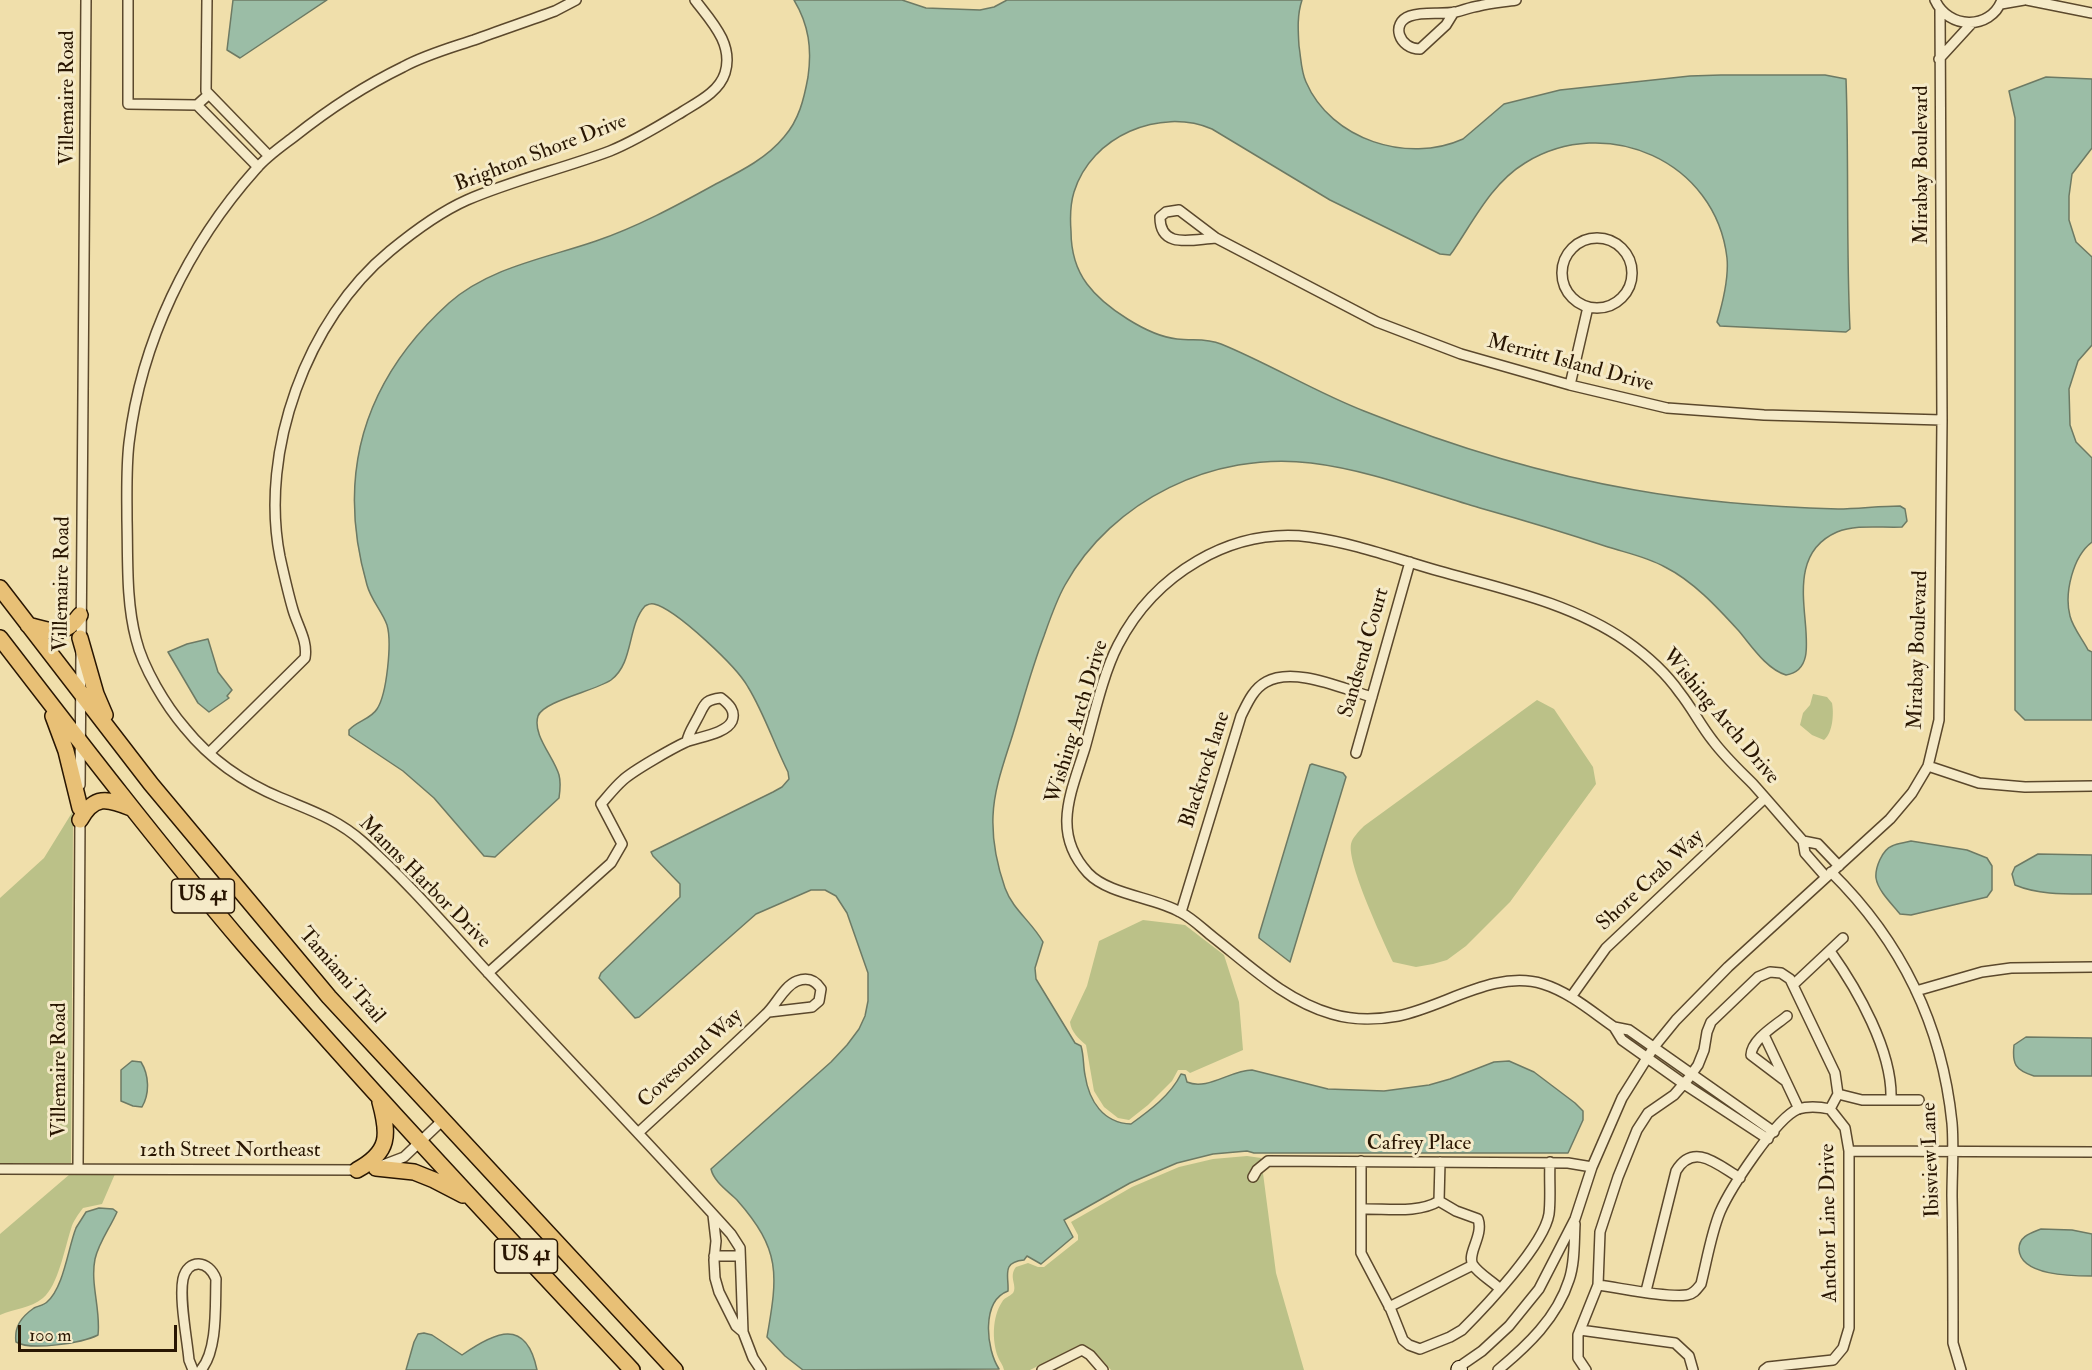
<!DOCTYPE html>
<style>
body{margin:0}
#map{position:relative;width:2092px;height:1370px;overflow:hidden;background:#f0dfab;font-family:"IM FELL Double Pica",serif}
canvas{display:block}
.scale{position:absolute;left:18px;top:1325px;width:159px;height:27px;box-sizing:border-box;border:3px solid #291602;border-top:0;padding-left:8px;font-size:18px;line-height:21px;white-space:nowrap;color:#291602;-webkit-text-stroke:4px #f5eac8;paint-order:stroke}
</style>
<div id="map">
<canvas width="2092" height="1370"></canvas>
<div class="scale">100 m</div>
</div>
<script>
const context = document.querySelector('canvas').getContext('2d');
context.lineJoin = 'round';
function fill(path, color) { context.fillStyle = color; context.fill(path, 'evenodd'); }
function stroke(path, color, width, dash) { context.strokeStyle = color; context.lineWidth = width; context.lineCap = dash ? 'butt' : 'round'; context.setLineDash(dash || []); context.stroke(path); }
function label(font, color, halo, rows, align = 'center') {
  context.font = font + ' "IM FELL Double Pica",serif'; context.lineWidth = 6; context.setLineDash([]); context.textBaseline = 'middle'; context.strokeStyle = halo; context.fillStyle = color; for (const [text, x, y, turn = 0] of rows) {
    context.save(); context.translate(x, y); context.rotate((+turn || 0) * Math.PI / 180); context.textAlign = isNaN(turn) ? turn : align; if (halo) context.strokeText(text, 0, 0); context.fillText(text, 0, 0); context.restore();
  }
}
fill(new Path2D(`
 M1813 694 1827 697 1832 703C1834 713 1833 733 1824 740L1812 735 1800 725 1803 713 1810 705Z
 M1537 700 1554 709 1593 767 1596 784 1510 902 1466 946 1447 960 1433 964 1416 967 1393 962C1383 940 1347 864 1351 844 1352 838 1359 831 1364 826Z
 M73 811 71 823 73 824 71 1163H0V898L44 858Z
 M1143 920 1185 925 1224 955 1239 1002 1243 1050 1190 1073 1186 1070H1178L1172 1081 1148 1105 1129 1120 1118 1118 1104 1107 1094 1091 1086 1045C1079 1039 1071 1032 1070 1022L1087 986 1099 941Z
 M1247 1156 1261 1158 1276 1273 1304 1370H1111C1102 1360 1093 1346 1079 1345L1030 1370H1004C1003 1365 1000 1362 998 1357 992 1341 992 1317 1002 1302 1005 1297 1009 1297 1013 1293 1018 1286 1008 1277 1016 1267L1028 1263 1038 1267H1044L1078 1240V1235L1071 1222 1132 1187 1179 1167 1213 1159Z
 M70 1174H115L102 1204 83 1208C78 1215 73 1221 71 1229 65 1247 58 1286 43 1298 30 1309 15 1308 0 1315V1234Z`), '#bbc188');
const water = new Path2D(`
 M233 0H327L240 58 227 50Z
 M794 0H902L926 8 980 10 994 7 1007 0H1302C1297 15 1298 30 1299 46 1301 58 1301 71 1306 82 1331 140 1408 164 1463 139L1504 104 1560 90 1690 76 1721 75H1825L1846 79C1849 162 1846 246 1850 329L1846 332 1720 326 1717 322C1723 302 1729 279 1727 258 1716 161 1606 113 1525 163 1492 183 1474 220 1453 251L1450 255 1440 254 1330 200 1212 129C1160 107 1091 136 1074 192 1070 205 1070 218 1071 231 1071 250 1075 268 1087 284 1104 307 1148 336 1177 339 1193 341 1206 338 1221 344 1270 364 1315 392 1364 411 1451 446 1543 474 1635 490 1701 502 1770 507 1838 509 1858 509 1879 506 1900 506L1905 509 1907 521 1902 527C1881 528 1856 524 1837 532 1766 563 1838 667 1786 675 1766 669 1751 645 1738 630 1717 607 1693 581 1665 567 1647 557 1627 553 1608 547 1566 533 1523 520 1480 508 1425 492 1369 470 1311 463 1214 451 1112 500 1065 585 1056 601 1050 619 1044 636 1031 670 1022 705 1011 740 1003 765 994 790 993 816 992 840 997 865 1005 888 1013 910 1032 922 1043 942L1035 968 1036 979 1075 1043 1081 1046C1084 1056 1083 1065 1085 1075 1089 1101 1103 1123 1131 1124 1149 1111 1171 1095 1181 1074L1185 1075 1187 1082C1207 1091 1231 1070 1252 1070L1328 1089 1384 1091 1429 1085 1450 1079 1494 1062 1509 1061 1534 1072 1575 1103 1583 1111V1120L1568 1153H1254L1247 1151 1213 1154 1177 1163 1130 1183 1064 1220 1073 1237 1041 1264 1027 1256 1024 1260C1001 1262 1009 1276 1008 1291 981 1301 986 1349 999 1369L803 1370 785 1356 767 1337C778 1274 781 1250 737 1200 728 1191 714 1182 711 1169L831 1062 847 1045 859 1029 865 1016 868 1001V973L847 913 836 896 825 890H811L756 914 639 1017 635 1018 599 978 601 973 680 897V884L653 856 651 852 773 792 782 787 789 779 788 772C774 744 764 713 748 687 737 667 676 609 654 604 650 603 649 604 645 606 627 626 634 663 611 680 595 691 543 701 538 716 532 735 554 757 559 775 561 782 560 791 559 798L495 857 484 856 434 798 403 771 349 735V730C357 721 371 719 377 709 387 694 392 642 387 625 382 611 371 600 367 585 335 473 364 380 449 303 490 267 547 258 596 241 637 227 676 206 714 185 739 172 766 159 784 137 799 120 804 99 808 77 812 49 809 25 794 0Z
 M2046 77 2092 79V148L2072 174 2069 196V220L2076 242 2092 257V345L2078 361 2069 389 2070 425 2076 442 2092 458V542C2073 556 2064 593 2070 616 2073 628 2083 640 2088 650L2092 652V720H2025L2015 710V118L2009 91Z
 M208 639 218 672 232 690 227 696 229 698 209 712 198 703 168 652 187 644Z
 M1312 764 1343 773 1346 777 1290 962 1259 938V935L1310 765Z
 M1911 841 1967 850 1987 858 1992 866V890L1987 897 1911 915 1900 914C1892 904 1878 891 1876 878 1875 868 1882 850 1892 846 1898 843 1905 843 1911 841Z
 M2038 854 2092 855V894C2066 894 2039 895 2015 885L2012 874 2015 867Z
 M2026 1037 2092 1038V1076H2034C2015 1070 2012 1064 2014 1045Z
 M132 1061 141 1062C149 1075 150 1093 142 1107L133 1106 121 1101V1070Z
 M99 1208 113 1209 117 1212C110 1228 99 1242 95 1259 90 1284 101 1310 98 1335 82 1343 31 1351 16 1342 14 1327 21 1317 34 1308 38 1306 44 1305 47 1302 64 1287 68 1248 76 1228 79 1223 83 1217 86 1212Z
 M2041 1229 2072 1230 2092 1234V1276C2073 1276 2020 1276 2019 1249 2019 1236 2031 1233 2041 1229Z
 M424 1333 432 1335 462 1355C495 1332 526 1317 537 1370H406L414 1342 418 1334Z`);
fill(water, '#9bbda6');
stroke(water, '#6d7a64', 1.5);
const street = new Path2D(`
 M128 0V104L197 105 208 95
 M207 0 206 91 269 156
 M576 0 555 11C528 21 501 30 474 40 450 48 425 55 403 67 364 86 329 109 295 136 282 146 267 156 256 169 188 245 141 342 129 443 126 469 127 495 127 520 128 560 126 601 136 639 143 668 166 706 185 728 210 759 245 783 281 798 312 811 337 819 363 842 414 887 458 941 504 990 580 1072 657 1152 731 1234L740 1248 743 1332 753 1358 761 1370
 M1935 0C1948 29 1990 31 2002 0
 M2027 0 2092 13
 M2001 4 2024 0
 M1454 12 1446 25 1420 49C1399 49 1390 23 1410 16 1425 11 1441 15 1456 12 1464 10 1471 7 1479 6 1491 3 1504 2 1516 0
 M1939 59 1972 23
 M197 105 258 167
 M1562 273a35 35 0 1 1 70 0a35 35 0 1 1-70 0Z
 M1216 238C1193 239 1160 250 1160 217L1166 212 1179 210 1216 238 1377 322 1461 354 1570 385 1667 408 1764 415 1942 420
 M1570 385 1588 307
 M209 753 305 658C308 641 298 627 293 610 288 593 284 575 280 557 259 451 307 319 390 251 413 232 440 212 467 200 513 180 562 169 610 151 635 141 659 126 682 112 698 102 719 92 725 73 734 44 711 21 695 0
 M1356 753 1410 562
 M1928 766 1979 783 2025 787 2092 786
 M80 785 86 0
 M1831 872C1902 942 1942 1024 1952 1123 1954 1147 1952 1172 1952 1196 1953 1245 1953 1294 1953 1343L1961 1370
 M1826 877 1805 853 1803 841 1818 844 1839 866
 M1181 912 1241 716C1247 704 1253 689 1266 682 1294 666 1343 689 1372 697
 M1830 951C1857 989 1893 1051 1891 1100
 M488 973 611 863 622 844 601 804C608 796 615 787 623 780 634 770 673 748 686 742 698 737 726 734 732 721 736 711 729 704 721 698 703 700 705 705 697 719 693 727 689 732 687 741
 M1793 985 1843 938
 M1916 991 1982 972 2011 968 2092 967
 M1571 997 1606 948 1765 798
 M1614 1027C1591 1011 1569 992 1543 984 1495 969 1444 1007 1398 1016 1377 1020 1352 1020 1332 1014 1286 1001 1250 966 1213 937 1203 929 1192 918 1180 912 1154 897 1109 895 1088 873 1051 833 1071 793 1085 748 1094 716 1103 674 1118 645 1154 575 1230 527 1310 537 1354 543 1397 559 1439 571 1503 589 1571 603 1626 641 1646 655 1666 673 1680 693 1692 708 1701 726 1713 741 1725 757 1739 770 1753 784 1770 803 1786 822 1803 841
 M1764 1035 1799 1109
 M1784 1080 1751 1055C1752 1039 1775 1026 1787 1016
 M1838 1094 1862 1100H1919
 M638 1133C680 1094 724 1055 766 1014 776 1005 784 986 797 981 808 977 815 980 821 989L819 1001 812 1007 769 1012
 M1768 1139 1684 1084 1622 1040 1614 1027 1629 1030 1774 1132
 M1849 1151 2092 1152
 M1361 1161V1253L1391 1310 1403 1340 1409 1345 1420 1349 1450 1337 1462 1330C1485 1307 1544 1245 1549 1214 1551 1198 1549 1179 1550 1162
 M1440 1162 1439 1201 1456 1211 1478 1219C1484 1236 1466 1254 1473 1265 1479 1274 1492 1281 1499 1288
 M383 1165 404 1157 443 1120
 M78 1168 80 817
 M0 1169 361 1170
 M1253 1177 1257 1170 1268 1161 1568 1163 1592 1167
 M1361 1209C1385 1208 1418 1214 1439 1201
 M713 1215 716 1241 714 1260 715 1278 719 1292 736 1326 743 1332
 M714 1256H740
 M1598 1285C1621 1288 1666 1298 1687 1295 1694 1294 1697 1289 1701 1284 1707 1260 1711 1234 1720 1212 1730 1189 1776 1118 1798 1109 1808 1106 1821 1107 1830 1109L1845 1128 1849 1151V1328L1843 1348 1833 1360 1768 1367 1764 1370
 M1646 1291 1676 1171C1694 1141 1719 1166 1740 1178
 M1389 1307 1473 1265
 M1580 1330 1675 1343 1689 1356 1693 1370
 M1456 1369 1482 1351 1509 1326 1539 1289 1575 1219 1592 1167 1622 1098 1654 1047 1676 1020 1728 967 1890 819 1912 793 1928 766 1939 720 1942 420 1940 10
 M193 1370 189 1360C187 1338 179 1299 183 1279 188 1258 209 1260 216 1279 215 1305 218 1350 201 1370
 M1042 1370 1082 1350 1090 1355 1103 1370
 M1498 1370C1527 1346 1557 1318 1569 1280 1575 1263 1574 1242 1575 1224
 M1586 1370 1578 1358V1335L1598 1285 1600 1232 1618 1177 1637 1130 1648 1113 1674 1095 1688 1079 1698 1065 1704 1050 1707 1032 1711 1022 1758 977 1770 972 1781 973 1790 979 1835 1073 1838 1094 1830 1109`);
const secondary = new Path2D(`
 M1459 1368 1460 1370`);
const primary = new Path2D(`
 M0 588 151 784 329 997 675 1370
 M28 625C54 632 63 638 80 615
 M0 638C80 742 160 846 245 946 370 1091 501 1230 632 1370
 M80 638 96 694 105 715
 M53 716 66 751 80 808
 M80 820C94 795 107 798 131 808
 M376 1168 414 1172 434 1180 463 1195
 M357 1170C390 1152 389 1135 380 1102`);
stroke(street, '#5b482c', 12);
stroke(secondary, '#291602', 16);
stroke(primary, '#291602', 18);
stroke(street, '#f5eac8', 9);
stroke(secondary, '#f5eac8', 14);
stroke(primary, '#e8c076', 15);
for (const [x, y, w] of [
 [203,896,63],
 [526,1256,63]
]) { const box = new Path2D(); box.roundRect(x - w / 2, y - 17, w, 34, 4.5); context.fillStyle = '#f5eac8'; context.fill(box); stroke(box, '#291602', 1.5); }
label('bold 20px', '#291602', null, [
 ["US 41",203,896],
 ["US 41",526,1256]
]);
label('21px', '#291602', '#f5eac8', [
 ["Villemaire Road",68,98,-90],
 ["Brighton Shore Drive",541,154,-21],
 ["Mirabay Boulevard",1922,165,-90],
 ["Merritt Island Drive",1570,364,15],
 ["Villemaire Road",63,584,-89],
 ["Mirabay Boulevard",1919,650,-88],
 ["Sandsend Court",1365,653,-74],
 ["Wishing Arch Drive",1720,717,50],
 ["Wishing Arch Drive",1078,722,-73],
 ["Blackrock lane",1206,770,-72],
 ["Shore Crab Way",1651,881,-43],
 ["Manns Harbor Drive",424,883,45],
 ["Tamiami Trail",341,976,49],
 ["Covesound Way",691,1059,-43],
 ["Villemaire Road",60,1070,-90],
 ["Cafrey Place",1419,1144],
 ["12th Street Northeast",230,1151],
 ["Ibisview Lane",1932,1160,-92],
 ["Anchor Line Drive",1830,1223,-91]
]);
</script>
